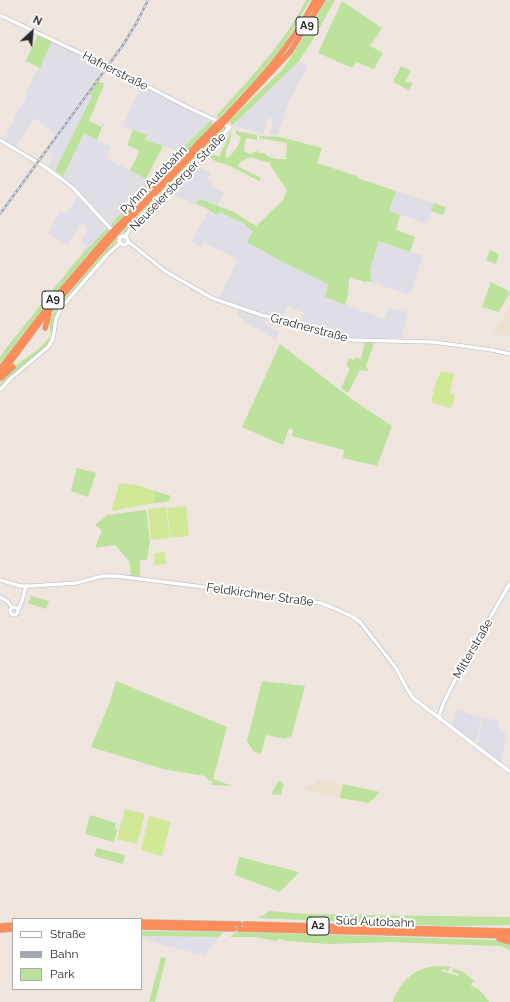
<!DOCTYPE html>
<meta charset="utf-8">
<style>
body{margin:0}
#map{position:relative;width:510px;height:1002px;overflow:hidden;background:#ede5de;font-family:Raleway,sans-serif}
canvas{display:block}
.legend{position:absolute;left:12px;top:918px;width:130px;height:72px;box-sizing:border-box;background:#fff;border:1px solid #aaa;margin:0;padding:5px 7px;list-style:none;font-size:12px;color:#2b2b2b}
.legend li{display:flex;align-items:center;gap:8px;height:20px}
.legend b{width:20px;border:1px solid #aaa}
.north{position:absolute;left:12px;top:12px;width:40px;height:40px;-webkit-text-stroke:3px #fff;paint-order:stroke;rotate:26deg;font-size:11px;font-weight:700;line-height:16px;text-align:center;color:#2b2b2b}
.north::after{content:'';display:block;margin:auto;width:14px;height:18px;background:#2b2b2b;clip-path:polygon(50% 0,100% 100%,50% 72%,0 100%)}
</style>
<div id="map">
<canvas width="510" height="1002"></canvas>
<ul class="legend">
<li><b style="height:5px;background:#fff"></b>Straße</li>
<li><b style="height:5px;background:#a1a6b5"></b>Bahn</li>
<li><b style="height:11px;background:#bce29c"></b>Park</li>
</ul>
<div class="north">N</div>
</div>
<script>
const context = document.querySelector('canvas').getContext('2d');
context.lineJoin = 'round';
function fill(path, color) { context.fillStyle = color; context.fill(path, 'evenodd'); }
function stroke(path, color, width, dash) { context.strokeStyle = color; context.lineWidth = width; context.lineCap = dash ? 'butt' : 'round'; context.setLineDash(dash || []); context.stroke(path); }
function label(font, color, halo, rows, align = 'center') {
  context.font = font + ' Raleway,sans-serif'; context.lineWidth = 4; context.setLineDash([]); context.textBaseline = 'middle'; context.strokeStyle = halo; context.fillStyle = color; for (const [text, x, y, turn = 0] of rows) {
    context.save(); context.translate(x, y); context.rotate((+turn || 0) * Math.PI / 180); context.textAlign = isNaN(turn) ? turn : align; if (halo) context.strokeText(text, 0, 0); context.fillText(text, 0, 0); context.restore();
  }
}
fill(new Path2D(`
 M52 41 103 65 101 71 55 135 52 131 34 118 15 148 5 141 8 136 6 134 27 95 26 92Z
 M299 61 308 66 288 103 278 134 269 135 272 127 273 119 268 118 263 134 233 126Z
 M142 84 197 113 210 121 179 151 145 140 147 135 123 126Z
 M89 93 92 95 56 171 55 169 53 167 52 169 48 166 54 154 47 150Z
 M84 133 111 147 106 158 130 170 146 179 147 183 82 255 81 254 86 245 81 242 87 230 86 229 87 227 80 223 68 245 48 234 60 211 66 214 67 213 78 195 61 180Z
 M193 166 211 172 208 180 213 183 211 186 224 192 217 206 199 199 195 204 168 192Z
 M396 191 434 203 427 224 389 211Z
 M208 211 217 215 220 212 245 224V226L254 230 248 242 279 260 328 284 325 298 385 319 388 307 407 312 402 338H350L300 322 304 313 287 306 283 318 268 315 264 324 278 332 277 341 240 318 238 315V306L218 299 237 261 235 260 236 258 204 243 201 247 192 242Z
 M379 241 423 256 411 293 409 295 372 282 370 269Z
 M456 710 481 717 476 741 471 740 452 725Z
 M483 717 499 721 498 725 506 734 501 763 477 745Z
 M141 936 219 937 205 956 157 943 141 938Z`), '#dfdee6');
fill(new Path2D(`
 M510 308V337L493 331Z
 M321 779 343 784 340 798 304 790 305 786 314 784Z`), '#eee0ce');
fill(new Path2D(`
 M306 0H310L281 50 257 78 218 119 217 118V115C249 79 284 44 306 0Z
 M327 0H335L312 41 299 61 233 125 228 122 283 69Z
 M342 1 382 28 370 46 383 53 374 69 356 62 353 68 318 53Z
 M38 35 52 41 40 68 26 61Z
 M401 66 411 71 405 82 413 83 409 90 393 82Z
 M98 81 104 84 89 121 102 127 97 140 84 133 63 176 55 171 92 96 89 93Z
 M210 121 213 124 113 227 111 224 147 183Z
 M224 126 226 129 126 232 121 233Z
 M133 130 147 135 145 140 163 146 146 179 130 170 140 151 127 145Z
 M231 131C232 140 226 148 225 157L228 158C234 152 239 147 241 137L236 134V131L257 135V140L246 138 244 147 245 152 250 154 257 151 260 153H264C269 159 278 159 286 159L287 143 259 138 260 136 280 137 322 148 317 163 357 176V178L396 191 389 211 400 215 396 230 415 237 410 252 379 241 370 269 372 282 369 281 365 282 349 277 348 294 345 305 325 297 328 284 279 260 247 242 253 231 245 226V224L220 212 217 215 204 207 195 204 199 199 232 211 256 226 283 200 287 190 270 165V162H266L250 157 240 162 238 165 239 167 261 178 259 181 228 165 217 162 204 154 207 152 219 157Z
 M434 203 446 207 443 215 431 211Z
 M107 228 110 230 63 284 0 363V357L7 347 76 261Z
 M117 237V241L114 246 58 309C53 321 53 333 47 345L0 387C0 374 29 357 38 349 43 345 47 340 51 335L48 320 55 310Z
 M490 250 499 254 496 264 486 260Z
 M491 282 510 292 499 312 482 307Z
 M365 342 374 343 366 366 369 371 360 370 348 393 341 388 350 369 346 365 349 358 354 360 355 358 361 359Z
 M280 344 353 400 392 426 377 466 343 458 344 450 292 436 293 430 289 428 283 445 242 427Z
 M77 468 96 473 88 497 71 491Z
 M155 491 171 496 169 501 155 503Z
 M146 510 150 541 147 560H140V577L131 576 129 561 115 545 95 548 102 530 95 525 107 515Z
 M31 596 49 601 46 609 28 603Z
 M116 681 227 727 213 779 232 786 211 785 212 781 208 780 205 776 163 769 91 747 110 702Z
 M262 681 305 686 291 738 289 736 285 739 266 735 261 754 254 752 247 741Z
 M279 780 284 784 281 795 271 794Z
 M343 784 380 792 369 803 340 798Z
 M90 815 116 823 115 828 117 830 114 842 85 834Z
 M97 848 125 855 123 864 94 856Z
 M239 857 299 872 280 892 235 875Z
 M270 911 305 914 369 915 510 917V925L447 926 258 918Z
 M141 931 223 932 219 937 141 936Z
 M236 932 494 940 510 945V950L501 946H495L392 942 328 944 288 941 279 939 277 941 256 937H230Z
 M161 957 166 958 155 1002H149Z
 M440 966 451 967 448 971 441 969V971L459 976V974L453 972V968L465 973 475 982H472L471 986C480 988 484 995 489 1002H393C400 980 417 966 440 966Z`), '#bce29c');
fill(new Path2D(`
 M441 371 454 374 450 393 455 395 452 406 450 408 431 402 435 385Z
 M120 483 141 486 155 491V503L111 511Z
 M186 506 189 536 171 538 167 508Z
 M166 507 170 538 151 540 148 509Z
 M165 552 166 564 155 565 154 553Z
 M125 809 145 814 137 844 117 839Z
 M149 816 171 822 162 856 141 850Z`), '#d1e997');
const secondary = new Path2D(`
 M0 15 118 71 187 107 230 127 150 208 132 226 125 237
 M0 140 45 167 63 180 73 188 111 229
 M120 237 123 236 126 237 128 240 127 243H130L165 271 212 298 261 315 294 322 352 340 433 342 492 350 510 354
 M120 237 119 241 121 244 125 245 127 243
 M0 390 10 379 48 347 53 339 56 319 61 308 107 255 120 243
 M0 580 20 586H31L76 583 103 576H116L284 597 320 603 331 607 351 616 360 622 396 668 407 689 413 698 509 771
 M0 597 7 601 12 607
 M10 611a4 4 0 1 1 8 0a4 4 0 1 1-8 0Z
 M18 610 22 601 26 586
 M439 717 443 704 459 672 510 583`);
const highway = new Path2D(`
 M314 9 319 0
 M223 119C258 82 292 46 315 0
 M226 120 290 52 323 0
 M120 224 215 126
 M122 227 219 128
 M45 328 49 314
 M0 369 54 299 110 234
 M0 376 43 318 113 237
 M1 378 13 367
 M141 922 240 924
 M245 924 510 931
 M0 926 13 925
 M141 927 234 929
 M239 929 510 936
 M0 930 13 929
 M499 939 510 942`);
stroke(secondary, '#b1b5bf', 4.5);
stroke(highway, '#c4c4c4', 6);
stroke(secondary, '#fff', 3.5);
stroke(highway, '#fb8d5a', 5);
const rail = new Path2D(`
 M0 214 123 45 137 22 148 0`);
stroke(rail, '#a1a6b5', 2.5);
stroke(rail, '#fff', 1, [3]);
const highwayBridge = new Path2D(`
 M215 126 223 119
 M219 128 226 120
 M110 234 120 224
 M113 237 122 227`);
stroke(highwayBridge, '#c4c4c4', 6, []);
stroke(highwayBridge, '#fb8d5a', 5);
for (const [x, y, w] of [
 [307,26,22],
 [53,300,22],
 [318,926,22]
]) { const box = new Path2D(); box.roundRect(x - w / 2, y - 9, w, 18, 3); context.fillStyle = '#fff'; context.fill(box); stroke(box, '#2b2b2b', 1); }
label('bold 11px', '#2b2b2b', null, [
 ["A9",307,26],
 ["A9",53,300],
 ["A2",318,926]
]);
label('12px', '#2b2b2b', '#fff', [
 ["Hafnerstraße",115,71,27],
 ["Pyhrn Autobahn",154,180,-46],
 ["Neuseiersberger Straße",178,182,-46],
 ["Gradnerstraße",309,328,15],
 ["Feldkirchner Straße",260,595,8],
 ["Mitterstraße",473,649,-60],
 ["Süd Autobahn",375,922,2]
]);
</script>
